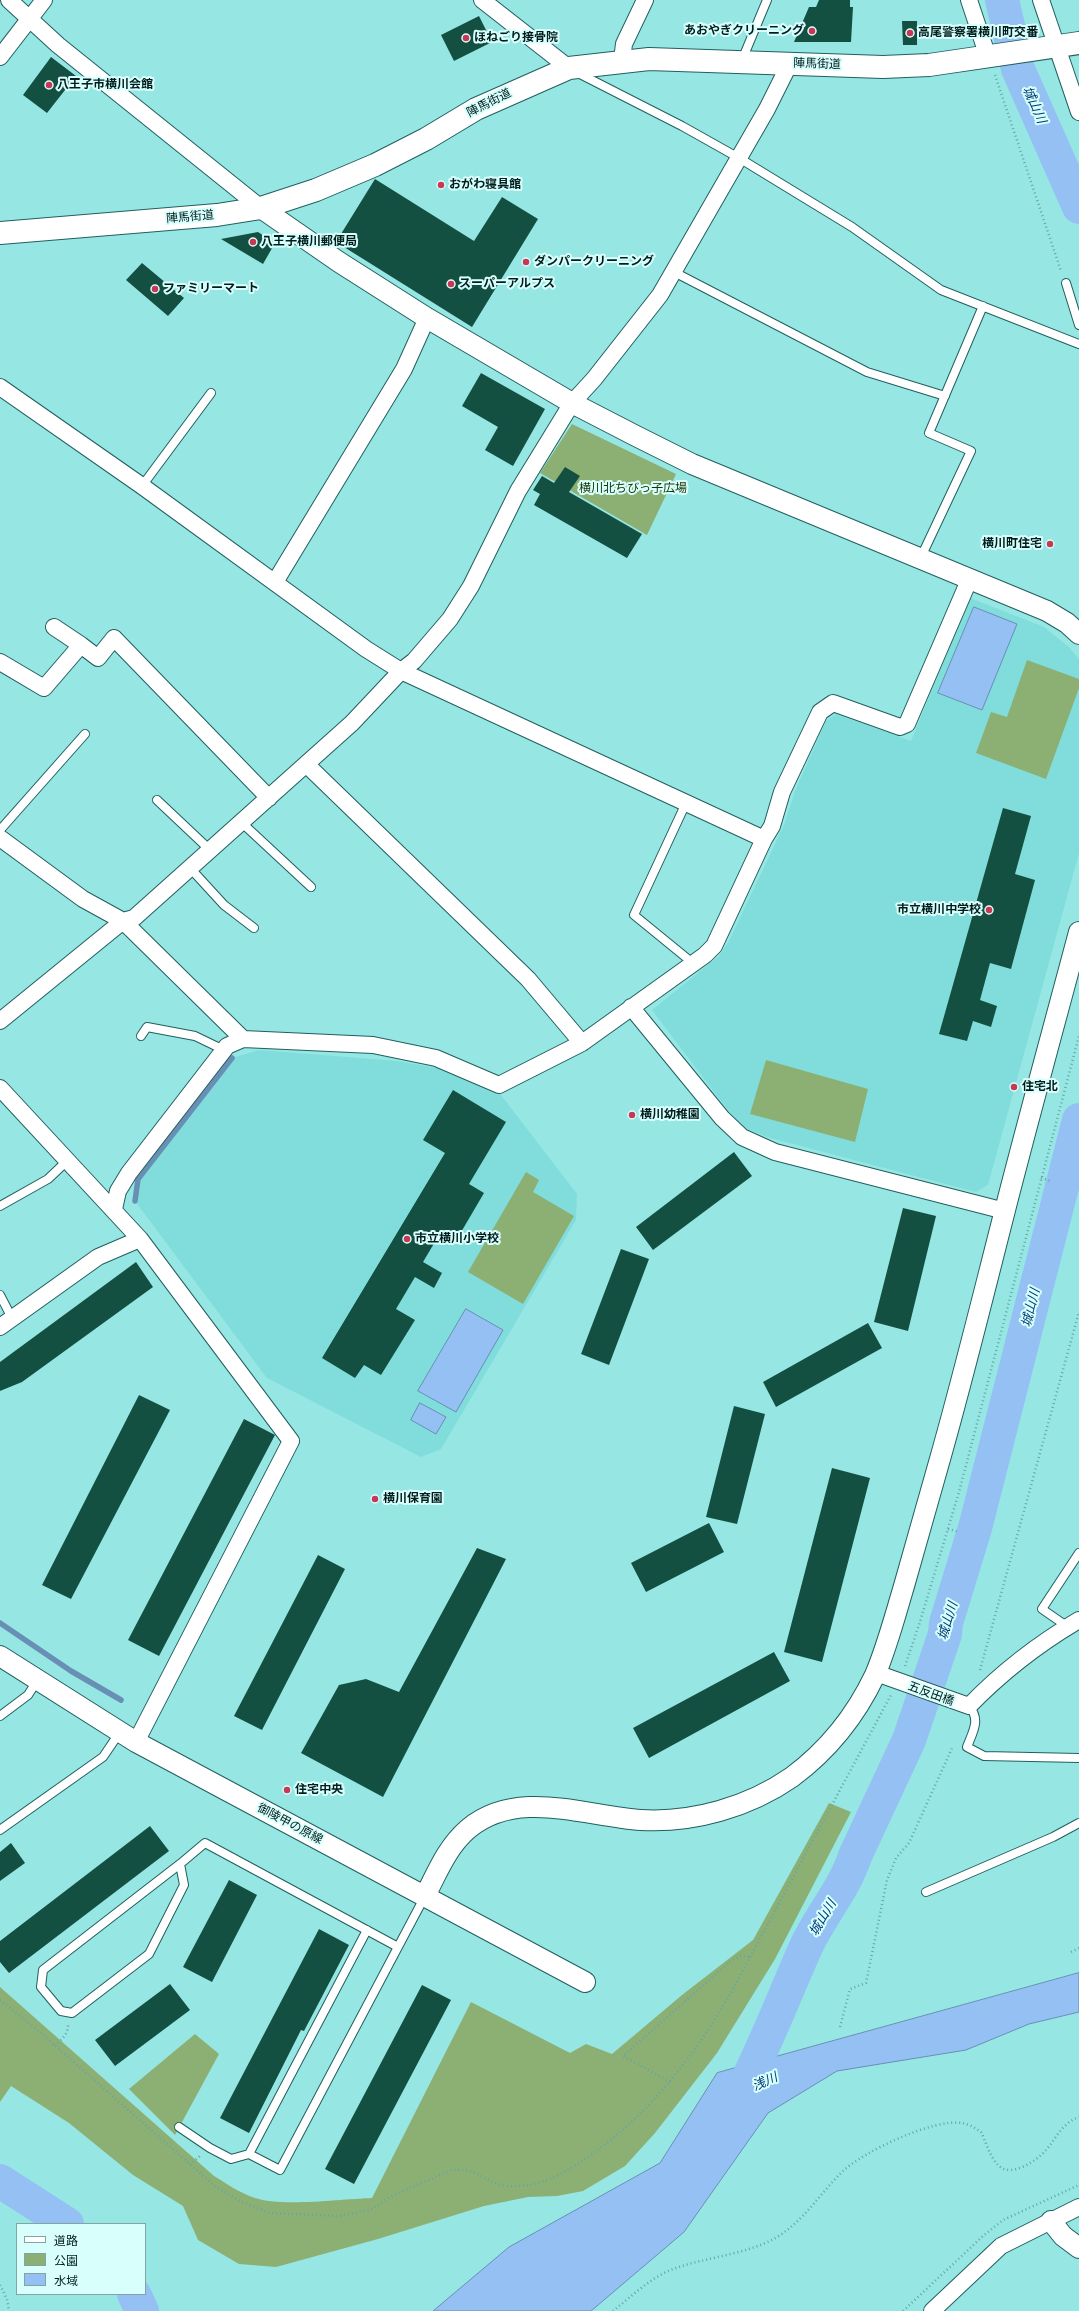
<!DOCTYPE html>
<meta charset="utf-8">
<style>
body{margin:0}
#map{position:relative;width:1079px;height:2311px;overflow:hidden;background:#96e6e4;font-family:"IBM Plex Sans","Noto Sans JP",sans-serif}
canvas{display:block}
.legend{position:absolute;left:16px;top:2223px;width:130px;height:72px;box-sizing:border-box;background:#d9fffd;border:1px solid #82a5a3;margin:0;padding:5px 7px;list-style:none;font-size:12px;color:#001d1d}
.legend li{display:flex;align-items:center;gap:8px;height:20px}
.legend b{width:20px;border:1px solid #82a5a3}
</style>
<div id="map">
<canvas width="1079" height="2311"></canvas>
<ul class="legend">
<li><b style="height:5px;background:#fff"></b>道路</li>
<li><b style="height:11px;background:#8cb074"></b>公園</li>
<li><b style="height:11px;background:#95c0f4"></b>水域</li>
</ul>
</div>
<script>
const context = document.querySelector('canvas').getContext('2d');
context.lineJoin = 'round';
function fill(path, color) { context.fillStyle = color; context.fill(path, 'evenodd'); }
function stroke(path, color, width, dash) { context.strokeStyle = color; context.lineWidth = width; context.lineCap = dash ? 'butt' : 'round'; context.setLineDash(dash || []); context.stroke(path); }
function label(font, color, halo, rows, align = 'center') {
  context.font = font + ' "IBM Plex Sans","Noto Sans JP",sans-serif'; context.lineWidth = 4; context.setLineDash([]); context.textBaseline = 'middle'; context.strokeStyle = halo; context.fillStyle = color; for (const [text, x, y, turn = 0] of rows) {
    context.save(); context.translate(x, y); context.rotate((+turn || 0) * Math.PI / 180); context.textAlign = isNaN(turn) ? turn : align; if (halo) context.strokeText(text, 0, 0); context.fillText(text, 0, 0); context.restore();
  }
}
fill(new Path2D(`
 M970 598 1044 627 1069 647 1079 659V853L988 1185 976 1192 770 1138 745 1128 727 1109 652 1010 719 956 729 941 784 825 795 791 826 721 836 714 911 741Z
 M259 1050 397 1061 443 1069 501 1095 577 1194 576 1220 441 1449 421 1457 267 1378 135 1201 138 1179 232 1058Z`), '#80dddb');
fill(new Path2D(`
 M572 424 676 474 647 535 540 473Z
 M1027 660 1079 679V688L1046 779 976 753 991 712 1007 717Z
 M766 1060 868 1089 855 1142 750 1114Z
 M526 1172 539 1180 533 1192 574 1216 523 1304 468 1272Z
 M829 1803 851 1812 775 1959 717 2053 655 2133 625 2166 583 2191 557 2196 528 2197 484 2206 378 2239 276 2267 239 2264 198 2240 183 2206 133 2175 69 2123 11 2086 0 2102V1987L214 2176C227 2184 240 2193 255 2198 281 2207 342 2199 372 2198L471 2002 570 2053 586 2044 612 2054 682 1995 753 1940Z
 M195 2034 219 2054 175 2135 129 2089Z`), '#8cb074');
const water = new Path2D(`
 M974 607 1017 624 982 710 938 693Z
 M466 1309 503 1330 456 1412 418 1391Z
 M420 1403 446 1417 436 1434 411 1420Z
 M1079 1973V2012L1029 2024 966 2050 837 2071 768 2113 684 2232 591 2311H433L509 2247 660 2163 717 2073Z`);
fill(water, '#95c0f4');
stroke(water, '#688fb4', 1);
stroke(new Path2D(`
 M135 1201 138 1179 232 1058
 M0 1623 71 1671 121 1700`), '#688fb4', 5.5);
stroke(new Path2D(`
 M1002 0 1018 69 1079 207
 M735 2104C762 2054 782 2001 805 1949 819 1917 844 1890 855 1856L909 1740 945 1634 946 1623 975 1528 1079 1120
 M0 2181 67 2224
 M134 2294 142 2311`), '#95c0f4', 34);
fill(new Path2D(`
 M819 0H850V7H853L851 42H794L809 7H816Z
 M479 16 492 42 454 61 441 35Z
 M902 21H917V45H903Z
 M51 57 76 76 47 113 23 95Z
 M375 179 474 241 502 197 538 219 472 327 336 242Z
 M258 232 275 243 263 264 221 239Z
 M142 263 184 298 168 316 126 280Z
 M481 373 545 409 513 466 485 450 498 427 462 406Z
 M565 467 580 476 569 492 642 534 627 558 534 505 540 494 533 490 542 476 554 483Z
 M1003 808 1031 816 1015 874 1035 880 1011 969 990 963 980 1000 997 1006 991 1027 973 1021 967 1041 939 1034Z
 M453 1090 506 1122 469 1184 484 1193 457 1239 442 1230 423 1262 442 1273 434 1288 415 1277 396 1309 415 1320 381 1375 364 1365 355 1378 322 1358 445 1153 423 1140Z
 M734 1152 752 1176 653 1250 636 1227Z
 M903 1208 936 1216 908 1331 874 1322Z
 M621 1249 649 1259 609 1365 581 1354Z
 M136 1262 153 1287 22 1382 0 1391V1362Z
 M868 1323 882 1348 776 1407 763 1382Z
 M139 1395 170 1410 71 1599 42 1585Z
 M734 1406 765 1414 737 1524 706 1517Z
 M244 1419 275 1435 159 1656 128 1640Z
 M832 1468 870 1478 822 1662 784 1652Z
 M709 1523 724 1552 646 1592 631 1563Z
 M477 1548 506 1559 383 1797 301 1753 339 1685 366 1679 399 1692Z
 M318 1555 345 1569 262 1730 234 1716Z
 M774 1652 790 1681 649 1758 633 1728Z
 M150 1826 169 1851 9 1973 0 1962V1941Z
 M11 1843 25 1863 0 1881V1852Z
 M229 1880 257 1895 212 1982 183 1967Z
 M319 1929 349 1945 304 2031 301 2030 249 2133 220 2118Z
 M170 1984 190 2010 115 2066 95 2040Z
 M422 1985 451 2000 354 2184 325 2169Z`), '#145042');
const service = new Path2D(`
 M742 60 767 0
 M576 72 682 126 739 158 852 227 941 290 1079 344
 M674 272 867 372 945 396
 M1066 283 1079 325
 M142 486 211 393
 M921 557 971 451 929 433 983 306
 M157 800 210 850
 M686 803 634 915 694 964
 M241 822 311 887
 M0 830 85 734
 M191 869 224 905 254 928
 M141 1036 147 1027 195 1036 224 1050
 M0 1206 48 1179 67 1161
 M0 1295 13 1320
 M1068 1627 1042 1609 1079 1553
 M969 1706C981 1720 973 1731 967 1747L984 1756 1079 1758
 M0 1716 28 1695 37 1681
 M0 1830 103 1757 120 1732
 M180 1864 43 1970 41 1987 61 2011 72 2013 149 1954 184 1885 180 1864 205 1843 398 1947 425 1896
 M926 1892 1053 1837 1079 1823
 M179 2127 210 2148 231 2159 249 2154 280 2170 398 1947
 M249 2154 367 1930`);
const minor = new Path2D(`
 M9 0 58 45 261 208
 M482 0 569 68
 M969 0 988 57
 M1041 0 1079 112
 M0 57 44 0
 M622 60 624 44 645 0
 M0 387 142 486 366 649 401 671 764 839
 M275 582 404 369 427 318
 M54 627 81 645
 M0 662 44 688 81 645 98 658 114 638 269 798
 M307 765 528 979 582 1043
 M0 838 83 899 123 921 243 1039
 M631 1007 722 1118 742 1137 775 1152 1005 1211
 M0 1021 123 921 134 918 352 723 401 671 414 661 450 619 471 586 518 491 572 403 594 379 660 295 767 109 790 63
 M0 1088 140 1239 291 1441 136 1742
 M114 1209 118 1191 129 1173 227 1046 243 1039 373 1045 436 1058 499 1085 582 1043 705 955 714 946 764 839 772 826 782 792 820 712 833 703 900 727 907 724 970 578
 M0 1327 98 1257 140 1239
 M876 1673 969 1706C1002 1672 1038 1644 1079 1620
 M932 2311 1001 2246 1079 2207`);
const tertiary = new Path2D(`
 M261 208 339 262 427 318 572 403 636 436 692 464 1047 611 1067 623 1079 634
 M0 1656 136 1742 585 1982
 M425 1896C437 1873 447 1847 468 1829 517 1788 584 1816 641 1820 693 1823 749 1807 792 1777 827 1751 856 1715 875 1675 887 1647 895 1616 904 1586 916 1544 928 1501 940 1459 963 1378 983 1296 1004 1214 1028 1120 1054 1026 1079 932
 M1051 2221 1063 2236 1079 2248`);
const secondary = new Path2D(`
 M0 233 217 215 261 208 316 190 375 165 426 139 476 109 569 68 649 59 883 67 929 65 1079 43`);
stroke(service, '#215f5e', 10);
stroke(minor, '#215f5e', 18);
stroke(tertiary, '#215f5e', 22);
stroke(secondary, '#215f5e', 24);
stroke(new Path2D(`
 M995 75 1061 271
 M1041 1178 1051 1181
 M948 1529 959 1532
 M905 1666 919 1625 959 1492 1079 1036
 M980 1670 1079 1312
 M1071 1952 1079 1948
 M0 2000 35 2028 216 2187 242 2202 270 2213 339 2216 370 2210 390 2197 449 2171C477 2165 482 2182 506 2186 514 2187 522 2186 530 2185 548 2182 567 2171 582 2161 647 2118 695 2056 733 1989L891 1695
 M840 2027 850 1989 866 1983 887 1880 896 1858 909 1843 953 1746
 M54 2045C62 2040 68 2034 68 2025
 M670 2082 623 2056 732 1960 741 1956 750 1957
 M190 2165 200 2156
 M0 2285 7 2299 9 2311
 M613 2311C632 2296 652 2276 676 2268 707 2257 749 2254 777 2237 804 2221 821 2192 843 2171 863 2152 934 2118 962 2123 969 2124 975 2128 981 2132 986 2142 990 2157 998 2165 1010 2179 1038 2160 1046 2150 1053 2142 1058 2132 1066 2125 1070 2121 1074 2119 1079 2117
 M903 2311 983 2236 1003 2220 1079 2185`), '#65a5a4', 2.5, [1, 3]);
stroke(service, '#fff', 8);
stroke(minor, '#fff', 16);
stroke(tertiary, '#fff', 20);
stroke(secondary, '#fff', 22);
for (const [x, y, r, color] of [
 [812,31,4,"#c83855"],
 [910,33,4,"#c83855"],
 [466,38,4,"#c83855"],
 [49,85,4,"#c83855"],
 [441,185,4,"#c83855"],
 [253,242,4,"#c83855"],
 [526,262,4,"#c83855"],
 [451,284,4,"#c83855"],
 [155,289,4,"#c83855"],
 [1050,544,4,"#c83855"],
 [989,910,4,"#c83855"],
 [1014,1087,4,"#c83855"],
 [632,1115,4,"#c83855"],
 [407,1239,4,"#c83855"],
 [375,1499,4,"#c83855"],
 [287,1790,4,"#c83855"]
]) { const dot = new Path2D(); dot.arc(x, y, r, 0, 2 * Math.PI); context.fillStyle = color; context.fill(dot); stroke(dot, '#d9fffd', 1.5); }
label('bold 12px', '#001d1d', '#d9fffd', [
 ["あおやぎクリーニング",804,31,"right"],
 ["高尾警察署横川町交番",918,33],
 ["ほねごり接骨院",474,38],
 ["八王子市横川会館",57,85],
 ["おがわ寝具館",449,185],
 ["八王子横川郵便局",261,242],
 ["ダンパークリーニング",534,262],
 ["スーパーアルプス",459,284],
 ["ファミリーマート",163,289],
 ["横川町住宅",1042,544,"right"],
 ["市立横川中学校",981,910,"right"],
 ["住宅北",1022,1087],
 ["横川幼稚園",640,1115],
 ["市立横川小学校",415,1239],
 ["横川保育園",383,1499],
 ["住宅中央",295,1790]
], 'left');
label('12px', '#001d1d', '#d9fffd', [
 ["陣馬街道",817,64,2],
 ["陣馬街道",489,103,-27],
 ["陣馬街道",190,217,-5],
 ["五反田橋",931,1694,20],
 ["御陵甲の原線",290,1824,28]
]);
label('12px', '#183300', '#d9fffd', [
 ["横川北ちびっ子広場",633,489]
]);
label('italic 13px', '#013c75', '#d9fffd', [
 ["城山川",1034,105,66],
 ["城山川",1031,1308,-76],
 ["城山川",948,1621,-73],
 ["城山川",823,1918,-59],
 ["浅川",765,2082,-24]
]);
</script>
